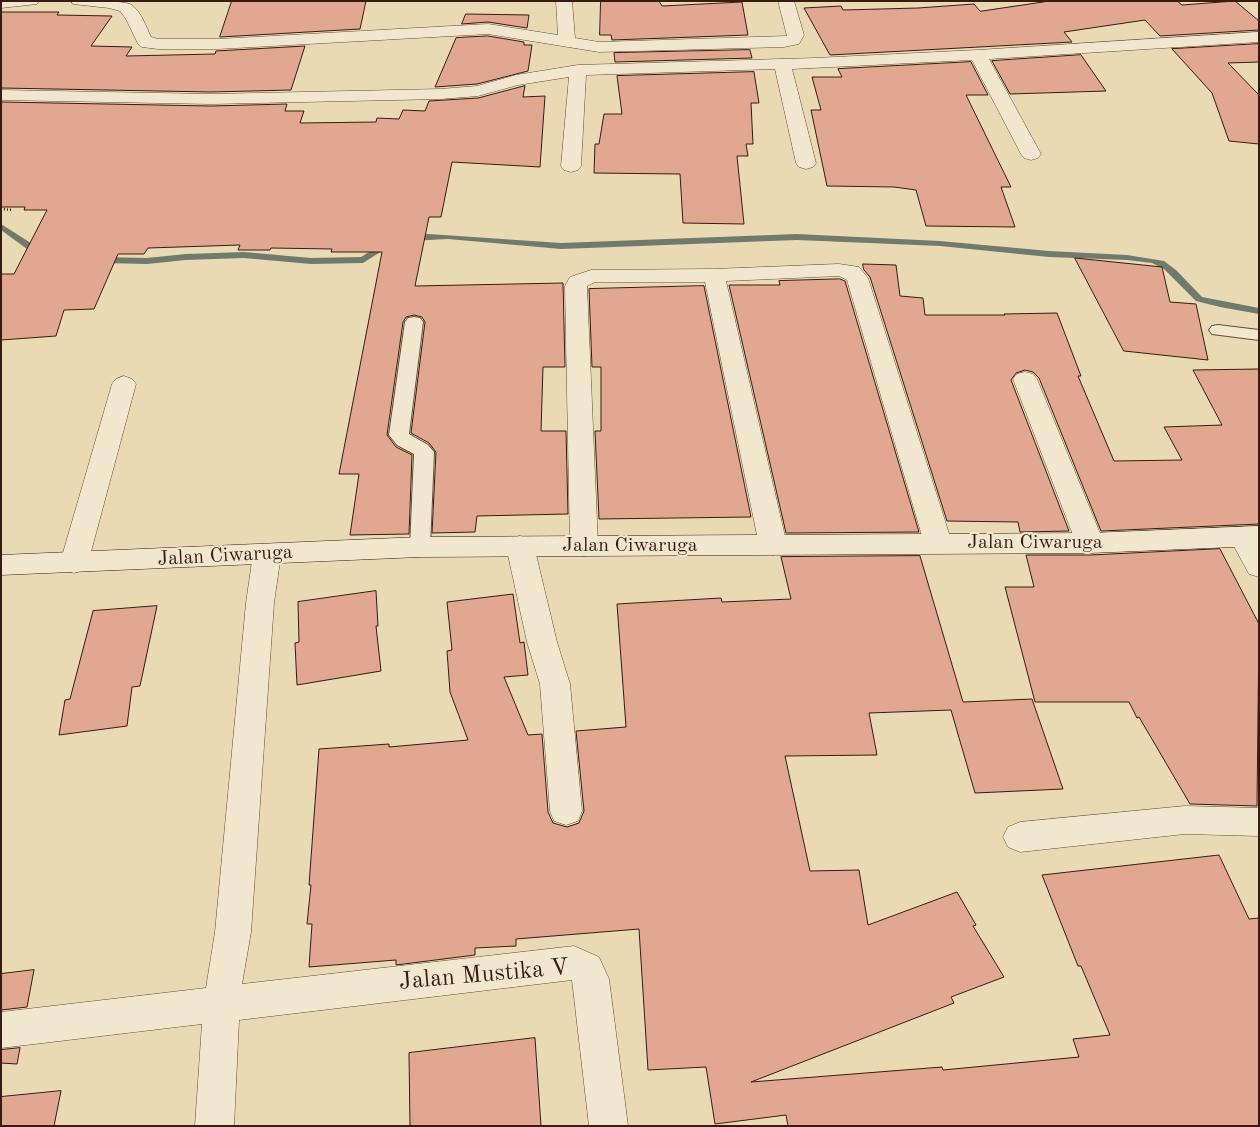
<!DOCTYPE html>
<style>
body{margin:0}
#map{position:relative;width:1260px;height:1127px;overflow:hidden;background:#e9dab4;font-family:"Old Standard TT",serif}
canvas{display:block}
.frame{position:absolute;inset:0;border:2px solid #361c11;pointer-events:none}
</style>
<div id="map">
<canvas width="1260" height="1127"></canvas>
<div class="frame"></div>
</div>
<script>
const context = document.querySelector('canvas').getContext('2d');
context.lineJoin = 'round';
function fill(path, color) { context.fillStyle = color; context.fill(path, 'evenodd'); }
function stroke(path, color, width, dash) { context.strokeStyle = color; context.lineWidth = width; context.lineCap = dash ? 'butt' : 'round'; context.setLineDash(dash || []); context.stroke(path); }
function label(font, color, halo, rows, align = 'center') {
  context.font = font + ' "Old Standard TT",serif'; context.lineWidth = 4; context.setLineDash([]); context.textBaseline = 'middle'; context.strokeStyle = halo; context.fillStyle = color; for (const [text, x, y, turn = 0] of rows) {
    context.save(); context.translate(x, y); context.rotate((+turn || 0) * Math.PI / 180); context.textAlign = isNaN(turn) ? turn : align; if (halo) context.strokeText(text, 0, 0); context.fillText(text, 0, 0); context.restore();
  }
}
fill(new Path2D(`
 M1 224 45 252 41 255 27 249 1 230Z
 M429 234 561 243 797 234 940 241 1049 251 1127 255 1164 261 1176 270 1202 297 1259 308V314L1220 307 1196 301 1164 269 1152 263 1127 260 1049 257 940 246 797 240 561 249 448 239 410 241 406 238 410 235Z
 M387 241 390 242V246L363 263 311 264 244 258 186 260 147 264 101 263 97 260 101 257 147 258 186 254 244 252 311 258 361 257Z`), '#717b6d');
const building = new Path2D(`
 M232 1H366L360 29 220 37Z
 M601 1H659L662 6 742 2 748 35 612 40 611 35H600Z
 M1050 1H1177L1182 5 1235 1 1259 21V30L1160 36 1145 20 1064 32 1072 42 830 55 804 8 841 6 843 10 918 8 974 4 980 11Z
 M1 12H59L57 15 112 16 91 46 132 47 126 56 215 54 216 51 305 46 291 90 211 92 1 88Z
 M466 14 529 15 527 28 488 22 462 24Z
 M488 36 524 42V45H532L528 71 477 84 435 87 456 38Z
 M1259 44V62L1228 63 1259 95V144L1229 141 1212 93 1172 49Z
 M750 50 752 58 615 62 614 53Z
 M1081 55 1106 91 1010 94 992 61Z
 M971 62 988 95H966L1011 187H1001L1015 227 926 226 916 190 894 187 827 186 811 110H821L812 77H842L838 69Z
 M754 72 759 103H751L753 144H746L748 156H737L744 224 683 223 680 174 594 173 595 144H599L604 114H622L617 76Z
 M525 86 523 97 545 96 540 167 452 162 441 217H429L415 286 563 283 565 367H543L541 431H566L568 514 477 516 475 532 432 533 436 452 429 443 411 433 425 322 422 317 414 315 406 317 403 322 387 435 396 447 412 455 409 534 350 535 359 474H339L382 252H331L332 249 271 248 270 250H238L240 245 148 248 144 254H118L94 309 64 310 56 336 1 340V274H14L47 210H24L25 207H1V102L211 106 287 104 285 111H304L300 123 376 122 377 118 399 119 403 110 425 111 429 101 478 98Z
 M1075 258 1162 267 1170 302 1196 304 1208 360 1124 351Z
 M863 264 896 265 900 296 923 298 925 315H1005L1004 314 1057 313 1081 376H1078L1114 461 1182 460 1164 427 1222 425 1193 370 1259 369V524L1101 531 1039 378 1033 372 1025 370 1016 373 1011 380 1069 531 1020 532 1018 522 947 521 870 277 864 270Z
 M840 279 845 281 919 532 786 533 729 285H780L779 281Z
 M704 286 751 517 599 519 595 431H601V367H592L589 289Z
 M1220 549 1259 624 1257 806 1190 804 1139 717 1137 718 1129 702H1035L1005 587H1034L1026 555H1090Z
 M920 556 963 702 1032 699 1063 789 975 793 951 710 869 713 877 755 785 756 810 871 859 870 868 925 957 892 976 925 973 926 1004 977 951 997 954 1003 751 1082 942 1067 943 1070 1079 1057 1073 1039 1110 1035 1081 966H1078L1042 875 1219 855 1249 919 1259 918V1126H788L786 1115 715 1124 706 1067 648 1070 639 929 516 939V946L475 948V955L396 965V960L309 967 312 924H307L311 885H309L319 749 389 744V747L468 740 450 692 447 651 452 650 447 602 513 594 520 643 524 642 528 675 504 677 528 735 542 734 548 812 553 823 567 827 579 823 584 811 576 731 626 727 617 604 721 598 722 602 791 599 781 557Z
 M376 591 378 626H376L381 671 297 685 295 643 299 642 298 602Z
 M157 606 140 686 132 687 127 726 59 735 65 700 70 699 93 611Z
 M34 970 27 1007 1 1010V974Z
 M535 1038 541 1126H410L409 1053Z
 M20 1048 17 1064 1 1063V1050Z
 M61 1091 54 1126H1V1097Z`);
fill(building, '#e1a790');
stroke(building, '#361c11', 1);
const lane = new Path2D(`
 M414 317 420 318 423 322 409 434 428 445 434 452 430 547 427 552 420 555 413 552 410 547 414 454 397 445 389 435 405 322 408 318Z
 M1218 325 1259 330V340L1212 334 1209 330 1212 326Z`);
const street = new Path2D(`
 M1 1H39L37 4 1 8Z
 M71 1C86 1 118 0 130 4 141 10 146 27 151 37L158 39H218L488 24 558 35 556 1H572L575 38 599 42 787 36 778 1H794L804 35 799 44 784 47 599 52 488 34 218 49H158L142 47 138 44 126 19 120 11 109 8 73 4Z
 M1259 32V42L989 59 1041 154 1038 158 1031 160 1024 158 1021 154 972 60 792 69 816 163 813 167 806 169 799 167 796 163 775 69 586 75 581 166 578 170 571 172 564 170 561 166 569 77 518 85 478 96 441 99 211 104 1 100V90L211 94 441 89 477 86 516 75 578 65 815 58 978 50Z
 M839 264 859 267 868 278 952 543 948 550 938 553 928 550 924 543 847 280 839 276 726 281 787 545 783 552 773 555 763 552 759 545 705 282H595L587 286 598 546 594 553 584 556 574 553 570 546 565 286 570 277 591 270 714 269Z
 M1025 372 1033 374 1037 379 1104 543 1100 550 1090 553 1080 550 1076 543 1013 379 1017 374Z
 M124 376 132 379 136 384 88 563 84 570 74 573 64 570 60 563 112 384 116 379Z
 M1242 527 1252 530 1259 543V577L1249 574 1229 537 1232 530Z
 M520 536 530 539 534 546 557 642 570 684 582 811 578 821 566 825 554 821 550 811 540 684 527 642 506 546 510 539Z
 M267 544 277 547 281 554 274 603 251 932 242 984 574 946 599 957 609 979 628 1126H589L572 980 239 1020 234 1126H195L202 1024 1 1048V1012L206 988 215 932 246 603 253 554 257 547Z
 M1185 806 1259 808V836L1185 834 1020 852 1008 847 1003 837 1008 827 1020 822Z`);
const secondary = new Path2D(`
 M1259 526V546L1090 553 420 557 1 575V555L420 537 1090 533Z`);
stroke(lane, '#634c3a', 2);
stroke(street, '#634c3a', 1);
stroke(secondary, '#361c11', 1);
stroke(new Path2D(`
 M1 209 13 210`), '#361c11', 2.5, [1, 2]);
fill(lane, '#f1e7ce');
fill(street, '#f1e7ce');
fill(secondary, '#f1e7ce');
label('20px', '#361c11', '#f1e7ce', [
 ["Jalan Ciwaruga",1035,543],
 ["Jalan Ciwaruga",630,546],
 ["Jalan Ciwaruga",225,556,-3]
]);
label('24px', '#361c11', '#f1e7ce', [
 ["Jalan Mustika V",484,975,-5]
]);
</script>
